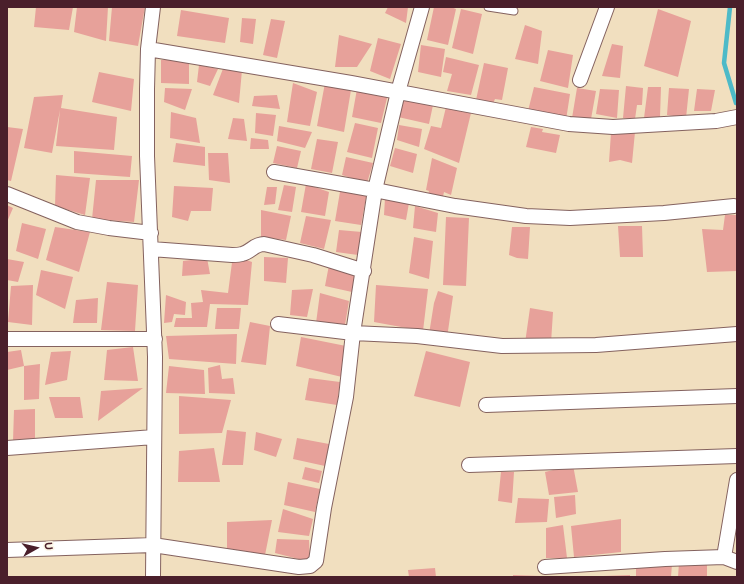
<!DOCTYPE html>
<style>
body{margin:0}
#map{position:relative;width:744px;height:584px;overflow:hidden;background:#f1dfbf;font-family:"Balsamiq Sans",sans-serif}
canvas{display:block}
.frame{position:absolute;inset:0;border:8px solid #4a1f2b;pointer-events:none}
.north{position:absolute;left:16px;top:528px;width:40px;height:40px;-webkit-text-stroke:3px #fcf5e5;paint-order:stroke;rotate:82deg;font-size:11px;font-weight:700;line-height:16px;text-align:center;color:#4a1f2b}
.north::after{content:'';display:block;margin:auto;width:14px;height:18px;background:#4a1f2b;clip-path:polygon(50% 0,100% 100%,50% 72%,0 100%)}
</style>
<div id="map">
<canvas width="744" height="584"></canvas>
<div class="frame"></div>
<div class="north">U</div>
</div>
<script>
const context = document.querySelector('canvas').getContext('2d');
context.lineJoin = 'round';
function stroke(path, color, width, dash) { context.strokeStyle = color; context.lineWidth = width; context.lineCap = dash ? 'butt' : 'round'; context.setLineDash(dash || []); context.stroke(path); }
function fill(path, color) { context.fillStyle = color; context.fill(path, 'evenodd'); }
stroke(new Path2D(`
 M730 7 724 63 736 103`), '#4dbac8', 4.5);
fill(new Path2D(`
 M36 7H73L69 30 34 27Z
 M77 7H108L106 41 74 32Z
 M112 7H145L138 46 109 41Z
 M388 7H408L406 23 385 13Z
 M434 7H451L456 9 448 45 427 40Z
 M461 9 482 14 473 54 452 48Z
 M658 9 691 21 678 77 644 66Z
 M181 10 229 18 225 43 177 36Z
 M242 18 256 19 253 44 240 42Z
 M271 19 285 21 277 58 263 55Z
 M525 25 542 31 538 64 515 59Z
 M339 35 372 44 357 67H335Z
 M378 38 401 44 390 79 370 71Z
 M612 44 623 46 620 78 602 76Z
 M421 45 445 49 441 77 418 72Z
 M548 50 573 55 568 88 540 81Z
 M446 57 479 65 471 95 447 91 452 74 443 72Z
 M161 60H189V84L161 83Z
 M484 63 508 68 502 100 495 99 492 106 476 100Z
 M199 65 218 69 210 86 197 82Z
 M224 66 242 70 239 103 213 95Z
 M99 72 134 79 131 111 92 102Z
 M293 83 317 92 310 126 287 122Z
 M325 83 351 90 344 132 317 126Z
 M626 86 643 88 642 105H637L635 119 623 118Z
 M534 87 570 94 566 120 528 111Z
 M648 87H661L660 117 644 118Z
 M165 88 192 89 185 110 164 102Z
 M577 88 596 91 591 119 572 118Z
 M669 88 689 89 686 118 667 115Z
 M357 89 388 94 381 123 352 117Z
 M600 89 619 90 617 118 596 114Z
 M697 89 715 90 711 111H694Z
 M63 95 61 108 117 117 114 150 56 146 60 110 52 153 24 148 34 97Z
 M277 95 280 109 252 106 254 96Z
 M403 100 433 105 429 124 398 117Z
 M446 107 471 113 459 163 424 149 431 126 441 128Z
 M171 112 196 118 200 143 170 138Z
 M256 113 276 115 273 136 255 133Z
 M233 118 244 119 247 141 228 139Z
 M355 123 378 128 372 158 347 152Z
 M399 125 422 129 419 147 397 140Z
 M279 126 312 132 305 148 277 141Z
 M7 127 23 129 11 181 7 180Z
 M531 127 543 129 542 132 560 135 556 153 526 147Z
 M635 132 632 163 620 160 609 162 611 133Z
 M251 138 268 140 269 149H250Z
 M317 139 338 142 332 173 311 169Z
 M176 143 205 147V166L173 162Z
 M277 146 301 151 297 168 273 163Z
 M395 148 417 154 413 173 390 166Z
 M74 151 132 156 130 177 74 173Z
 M208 153H228L230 183 209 180Z
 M346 157 373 163 367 183 342 175Z
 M432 158 457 168 451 195 444 192 442 201 427 199 429 191 426 190Z
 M56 175 90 178 85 215 55 206Z
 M96 180H139L134 222 92 219Z
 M306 184 329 192 325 216 301 212Z
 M284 185 296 187 292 212 278 210Z
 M174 186 213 188 211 211H191L188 221 172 217Z
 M341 186 367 192 361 225 335 221Z
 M267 187H277L275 204 264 205Z
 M385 198 409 203 406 220 384 215Z
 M7 205 13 208 7 222Z
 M415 206 438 213 436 232 413 228Z
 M261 210 291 216 286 240 261 237Z
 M725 215H736L737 271 707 272 702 229 723 230Z
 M306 216 331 220 324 249 300 243Z
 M446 217 469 218 466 286 443 285Z
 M22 223 46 229 38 259 16 251Z
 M618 226H642L643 257H620Z
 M55 227 90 232 79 272 46 260Z
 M512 227H530L528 259 517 258 509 255Z
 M339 230 362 232 358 255 336 252Z
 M414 237 433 241 429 279 409 273Z
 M233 255 252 262 248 305 210 304 207 327H174L176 318H192L191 303 203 302 201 290 228 293Z
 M264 257 288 258 286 283 264 281Z
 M207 258 210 274 182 276 183 261Z
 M7 259 24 262 18 282 7 280Z
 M329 265 356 273 352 292 325 286Z
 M41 270 73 277 65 309 36 295Z
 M107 282 138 285 135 331 101 330Z
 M33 285 32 325 8 322 11 286Z
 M376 285 428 289 423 331 374 322Z
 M313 289 307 317 290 315 292 290Z
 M438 291 453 296 447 338 429 334 434 303Z
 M320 293 349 301 345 325 316 323Z
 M166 295 186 302 185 315 174 314 172 322 164 323Z
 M98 298 97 323H73L76 300Z
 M217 308H241L239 329H215Z
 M530 308 553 312 551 343H525Z
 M250 322 270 326 266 365 241 362Z
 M237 334 236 364 169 359 166 336Z
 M301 337 346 346 342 377 296 366Z
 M133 347 138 381 104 380 107 350Z
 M21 350 24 366 7 370V352Z
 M71 351 67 380 45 385 51 352Z
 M426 351 470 362 460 407 414 396Z
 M40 364 39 399 24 400V366Z
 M220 365 222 379 233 378 235 394 209 393 208 368Z
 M169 366 204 370 205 394 166 393Z
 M309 378 340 382 337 405 305 400Z
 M143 388 98 421 101 391Z
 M179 396 231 400 222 433 179 434Z
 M49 397H80L83 418H55Z
 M35 409V440L13 441 14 410Z
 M227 430 246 432 243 465H222Z
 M256 432 282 439 276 457 254 450Z
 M297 438 329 444 325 466 293 459Z
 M214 448 220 482H178L179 451Z
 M573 465 578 492 549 495 545 472Z
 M305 467 322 471 319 483 302 479Z
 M501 472H514L512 503 498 501Z
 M288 482 320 489 315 512 284 505Z
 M575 495 576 514 556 518 554 497Z
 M518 498 549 499 547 522 515 523Z
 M283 509 313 519 309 536 278 532Z
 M621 519V552L574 557 571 526Z
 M272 520 265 555 227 550V522Z
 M563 525 567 558H546V528Z
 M277 539 309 540 310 562 275 553Z
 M707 562V577H678L679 563Z
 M672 564 671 577H636V567Z
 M435 568 436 577H409L408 570Z
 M513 575 541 576V577H513Z
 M630 575V577H603V576Z`), '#e7a19a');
const service = new Path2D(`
 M488 7 514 11`);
const minor = new Path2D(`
 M153 7 148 49 147 89V156L155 357 153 577
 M148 49 351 83 569 124 613 127 716 121 737 117
 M580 80 607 7
 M274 172 375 190 455 206 526 216 570 218 664 213 734 206
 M7 194 77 222 109 228 151 233
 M151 249 232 255C235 255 239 255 242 254 251 252 254 244 264 244L313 255 364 271
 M278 324 353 333 417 336 502 346 596 345 737 334
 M7 339H155
 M486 405 737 396
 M7 448 154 437
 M469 465 737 456
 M7 550 153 545 299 567 310 566 316 561 324 508 346 397 353 333 375 190 398 92 422 7
 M724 557 737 480
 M545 567 665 559 724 557 737 562`);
stroke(service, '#84625f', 9);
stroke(minor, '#84625f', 16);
stroke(service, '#fff', 7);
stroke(minor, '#fff', 14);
</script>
